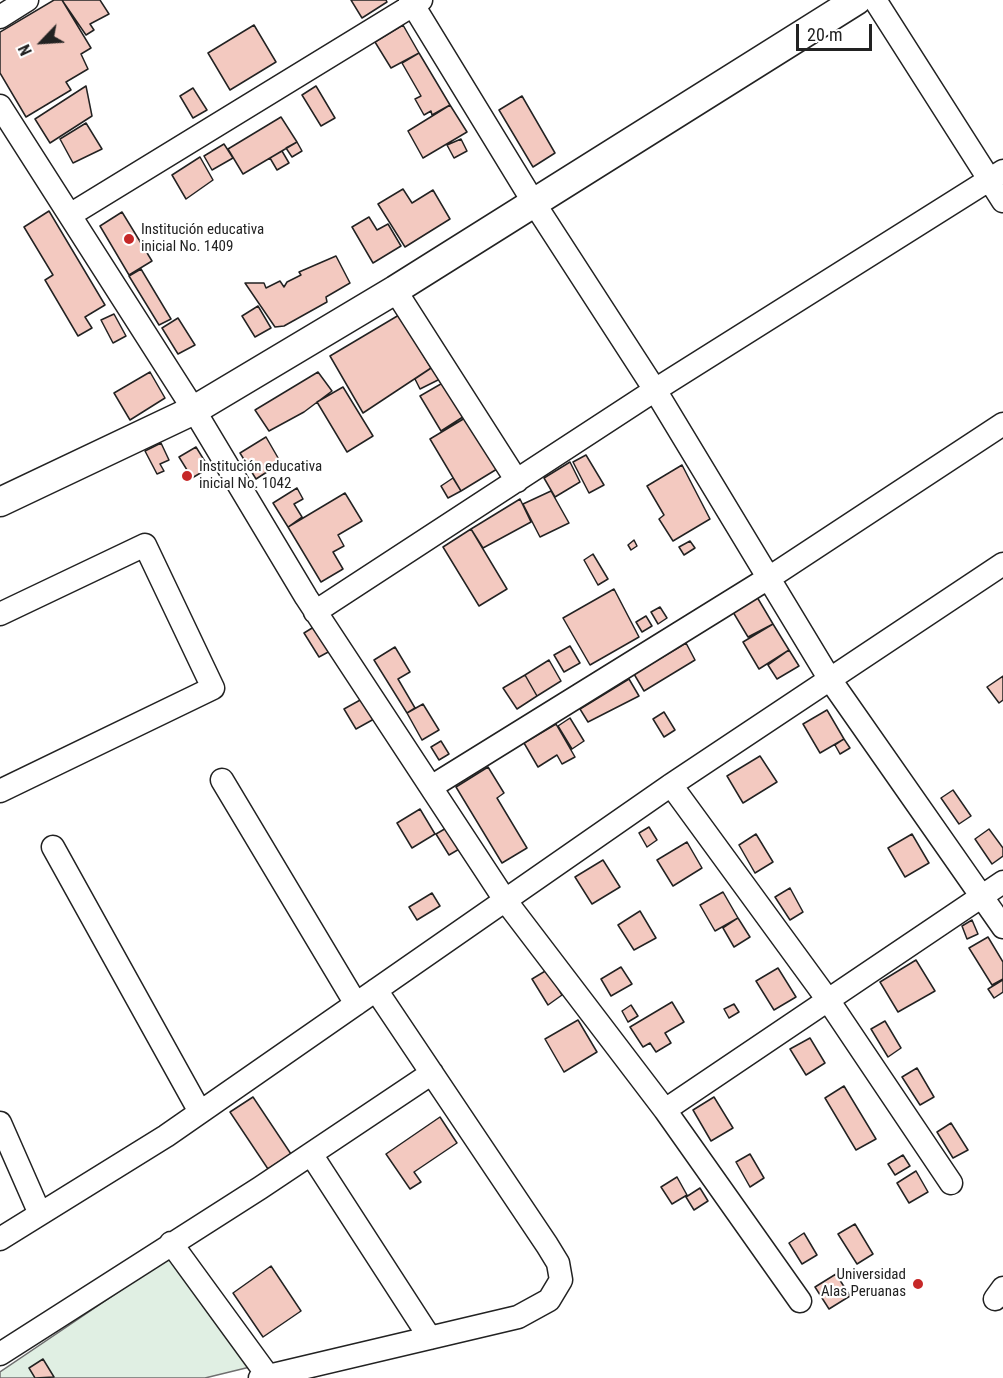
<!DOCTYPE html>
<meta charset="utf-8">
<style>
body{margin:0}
#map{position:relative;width:1003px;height:1378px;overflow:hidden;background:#fff;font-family:"Roboto Condensed",sans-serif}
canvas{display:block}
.north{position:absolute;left:12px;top:12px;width:60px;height:60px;-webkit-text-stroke:4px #fff;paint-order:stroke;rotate:245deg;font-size:16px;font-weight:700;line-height:24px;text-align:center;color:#222}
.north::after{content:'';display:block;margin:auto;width:21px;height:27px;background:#222;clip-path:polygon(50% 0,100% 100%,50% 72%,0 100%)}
.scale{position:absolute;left:796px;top:24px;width:76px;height:27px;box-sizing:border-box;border:3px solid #222;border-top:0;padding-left:8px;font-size:18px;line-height:21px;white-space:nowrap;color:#222;-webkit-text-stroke:4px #fff;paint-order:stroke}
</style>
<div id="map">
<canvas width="1003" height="1378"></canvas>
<div class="north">N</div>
<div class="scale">20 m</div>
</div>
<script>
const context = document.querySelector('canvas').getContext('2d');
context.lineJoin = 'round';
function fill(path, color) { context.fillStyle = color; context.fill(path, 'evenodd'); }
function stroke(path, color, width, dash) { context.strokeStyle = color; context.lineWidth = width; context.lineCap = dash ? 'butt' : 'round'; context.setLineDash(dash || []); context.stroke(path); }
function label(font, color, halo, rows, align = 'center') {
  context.font = font + ' "Roboto Condensed",sans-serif'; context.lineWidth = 4.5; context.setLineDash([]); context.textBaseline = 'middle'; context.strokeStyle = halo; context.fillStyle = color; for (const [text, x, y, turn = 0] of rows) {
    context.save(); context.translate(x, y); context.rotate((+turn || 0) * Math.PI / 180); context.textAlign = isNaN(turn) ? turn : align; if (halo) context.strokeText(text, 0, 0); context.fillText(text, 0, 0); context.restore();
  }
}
const green = new Path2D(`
 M170 1257 250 1367 205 1378H0V1372Z`);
fill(green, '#e0efe3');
stroke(green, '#6f6f6f', 1.5);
const building = new Path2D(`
 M54 0H62L91 48 81 54 88 69 66 82 71 90 26 117 0 73V32Z
 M62 0H100L109 14 90 24 94 30 86 35Z
 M351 0H386L387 2 362 18Z
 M254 25 276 62 230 90 208 53Z
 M403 25 419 53 391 68 375 42Z
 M419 53 450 105 432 115 431 111 424 115 415 99 421 96 402 63Z
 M86 86 92 116 50 143 35 119Z
 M316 86 335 118 321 126 302 95Z
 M193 88 207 110 193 118 180 96Z
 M522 96 555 153 533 167 499 110Z
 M450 105 467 132 423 158 408 131Z
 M281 117 297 142 243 174 228 149Z
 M86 123 102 149 73 163 60 139Z
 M461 139 467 151 454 158 447 145Z
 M297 142 302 151 292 157 286 148Z
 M224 144 233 158 212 170 204 156Z
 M282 151 289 163 277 170 270 158Z
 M200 157 213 180 186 199 172 175Z
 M403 189 412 203 433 190 450 219 405 247 378 204Z
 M49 211 105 305 85 317 92 328 78 336 45 280 53 275 24 227Z
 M122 212 152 261 129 275 100 226Z
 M369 217 377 230 388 224 401 246 373 263 352 227Z
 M336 256 350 283 326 297 327 302 284 326 275 327 245 283H264L266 288 280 281 284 287 287 282 301 275 299 272Z
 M141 269 171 319 159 325 129 276Z
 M258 306 271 328 255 337 242 316Z
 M114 314 126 336 113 343 101 320Z
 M399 315 431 368 363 413 330 356Z
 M178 318 195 345 178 354 162 328Z
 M436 365 442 378 420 389 415 379Z
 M150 372 165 398 130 420 114 393Z
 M318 372 332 391 304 412 269 431 255 410Z
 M446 381 466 415 441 431 420 396Z
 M343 387 373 436 347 452 317 402Z
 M465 418 497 469 461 491 430 439Z
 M266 437 281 463 256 479 240 453Z
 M161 443 169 460 160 464 164 471 157 474 145 451Z
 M196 447 209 468 192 478 179 457Z
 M586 455 604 485 589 493 573 462Z
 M570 462 580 482 555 497 544 478Z
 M682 465 710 519 673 541 659 519 664 515 647 486Z
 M453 478 461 491 448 498 441 486Z
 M297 488 303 499 294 504 302 517 288 527 273 503Z
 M551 491 569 523 540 537 523 504Z
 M345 493 362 521 338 535 344 546 333 552 343 569 321 582 288 527Z
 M520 499 531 522 483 548 471 529Z
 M471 529 507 589 479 606 443 547Z
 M634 540 637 546 631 550 628 545Z
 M690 541 695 548 684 555 679 547Z
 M593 554 608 579 598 585 584 560Z
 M614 589 639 637 590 665 563 618Z
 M757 597 773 624 748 637 733 612Z
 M660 607 667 618 658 624 651 612Z
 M646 616 652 626 642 632 636 622Z
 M773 624 789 650 759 669 743 642Z
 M317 625 332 650 319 657 304 633Z
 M686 643 695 660 644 691 634 674Z
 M570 646 580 663 564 672 554 655Z
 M395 647 410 672 398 679 415 708 407 713 374 660Z
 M789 650 799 666 777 679 768 665Z
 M549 660 561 681 537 696 525 675Z
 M525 675 537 696 517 709 503 688Z
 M1003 676V700L999 703 987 687Z
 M629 679 639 696 588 722 580 709Z
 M362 699 374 719 356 729 344 709Z
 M423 704 439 730 422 740 407 713Z
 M827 710 844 739 820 753 803 724Z
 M664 712 675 730 664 737 653 719Z
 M570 718 584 741 572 749 558 726Z
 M556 724 575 757 562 764 557 755 538 767 524 743Z
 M844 739 850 748 840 754 835 745Z
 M441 741 449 754 439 760 431 747Z
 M760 756 777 782 743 803 727 776Z
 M488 767 504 793 497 798 527 848 502 863 456 787Z
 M953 790 971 816 959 824 941 798Z
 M420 809 435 834 412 848 397 823Z
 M448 827 461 848 449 855 436 834Z
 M649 827 657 840 647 847 639 833Z
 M989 829 1003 848V856L992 864 975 839Z
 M756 834 773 862 755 873 739 845Z
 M912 834 929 863 905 877 888 848Z
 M687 842 702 868 673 886 657 860Z
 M603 860 620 887 592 904 575 877Z
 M790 888 803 912 790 920 775 897Z
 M723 892 738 918 715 931 700 905Z
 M432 893 440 906 417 920 409 907Z
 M640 911 656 938 634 950 618 925Z
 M738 918 750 937 734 947 723 928Z
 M972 920 978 934 967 939 962 926Z
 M988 937 1003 962V979L992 985 969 948Z
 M916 960 935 991 898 1012 880 982Z
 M621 967 632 984 611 996 601 979Z
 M778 968 796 997 774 1010 756 981Z
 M547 970 562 995 548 1005 532 979Z
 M1003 980V992L994 998 988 989Z
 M672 1002 684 1022 665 1033 671 1043 656 1052 650 1043 643 1047 630 1027Z
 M734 1004 739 1012 729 1018 724 1009Z
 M631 1005 638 1016 628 1022 622 1011Z
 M578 1020 597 1052 564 1072 545 1039Z
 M885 1021 901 1048 888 1057 871 1029Z
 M810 1038 825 1063 806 1075 790 1049Z
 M917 1068 934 1097 920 1105 902 1077Z
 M844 1086 876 1139 856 1150 825 1098Z
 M253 1097 291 1154 268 1169 230 1112Z
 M714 1097 733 1128 711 1141 693 1110Z
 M440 1117 457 1143 414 1172 421 1182 410 1189 386 1154Z
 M951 1123 968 1150 953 1158 937 1132Z
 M750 1154 764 1178 750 1187 736 1162Z
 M903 1155 910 1166 895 1175 888 1164Z
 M916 1171 928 1192 909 1203 897 1183Z
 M677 1177 687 1195 672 1204 661 1187Z
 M700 1188 708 1201 694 1210 686 1197Z
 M855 1224 873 1254 857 1264 838 1234Z
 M804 1233 817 1255 802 1264 789 1243Z
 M271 1266 301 1311 263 1337 233 1293Z
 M836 1274 850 1296 829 1309 815 1287Z
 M43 1359 54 1377 35 1378 29 1368Z`);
fill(building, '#f3c9c0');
stroke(building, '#222', 1.5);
const minor = new Path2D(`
 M410 0 534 203 655 390 829 678 1003 927
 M875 0 1003 201
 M0 17 27 0
 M0 106 194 410 306 597 505 900 665 1110 800 1301
 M70 215 421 0
 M395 290 517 481
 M315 612 655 390 1003 171
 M0 614 145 545 213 688 0 791
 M222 780 356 1004
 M671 785 828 1000 951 1183
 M431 787 778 572 1003 424
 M53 847 200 1112
 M665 1110 1003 882
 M0 1123 40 1214
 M311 1154 430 1338
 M0 1239 166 1136 671 785 1003 564
 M171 1243 268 1376
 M995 1299 1003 1288
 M0 1354 260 1188 432 1073
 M260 1378 518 1317 549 1300 561 1280 558 1263 547 1245 376 990`);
const tertiary = new Path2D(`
 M0 502 194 410 395 290 857 0`);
stroke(minor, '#222', 25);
stroke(tertiary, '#222', 31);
stroke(minor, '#fff', 22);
stroke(tertiary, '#fff', 28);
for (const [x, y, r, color] of [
 [129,239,6,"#c62828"],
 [187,476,6,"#c62828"],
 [918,1284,6,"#c62828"]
]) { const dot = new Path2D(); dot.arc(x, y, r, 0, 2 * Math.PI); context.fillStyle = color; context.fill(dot); stroke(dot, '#fff', 2); }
label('15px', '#222', '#fff', [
 ["Institución educativa",141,230],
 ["inicial No. 1409",141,247],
 ["Institución educativa",199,467],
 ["inicial No. 1042",199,484],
 ["Universidad",906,1275,"right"],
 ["Alas Peruanas",906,1292,"right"]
], 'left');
</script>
